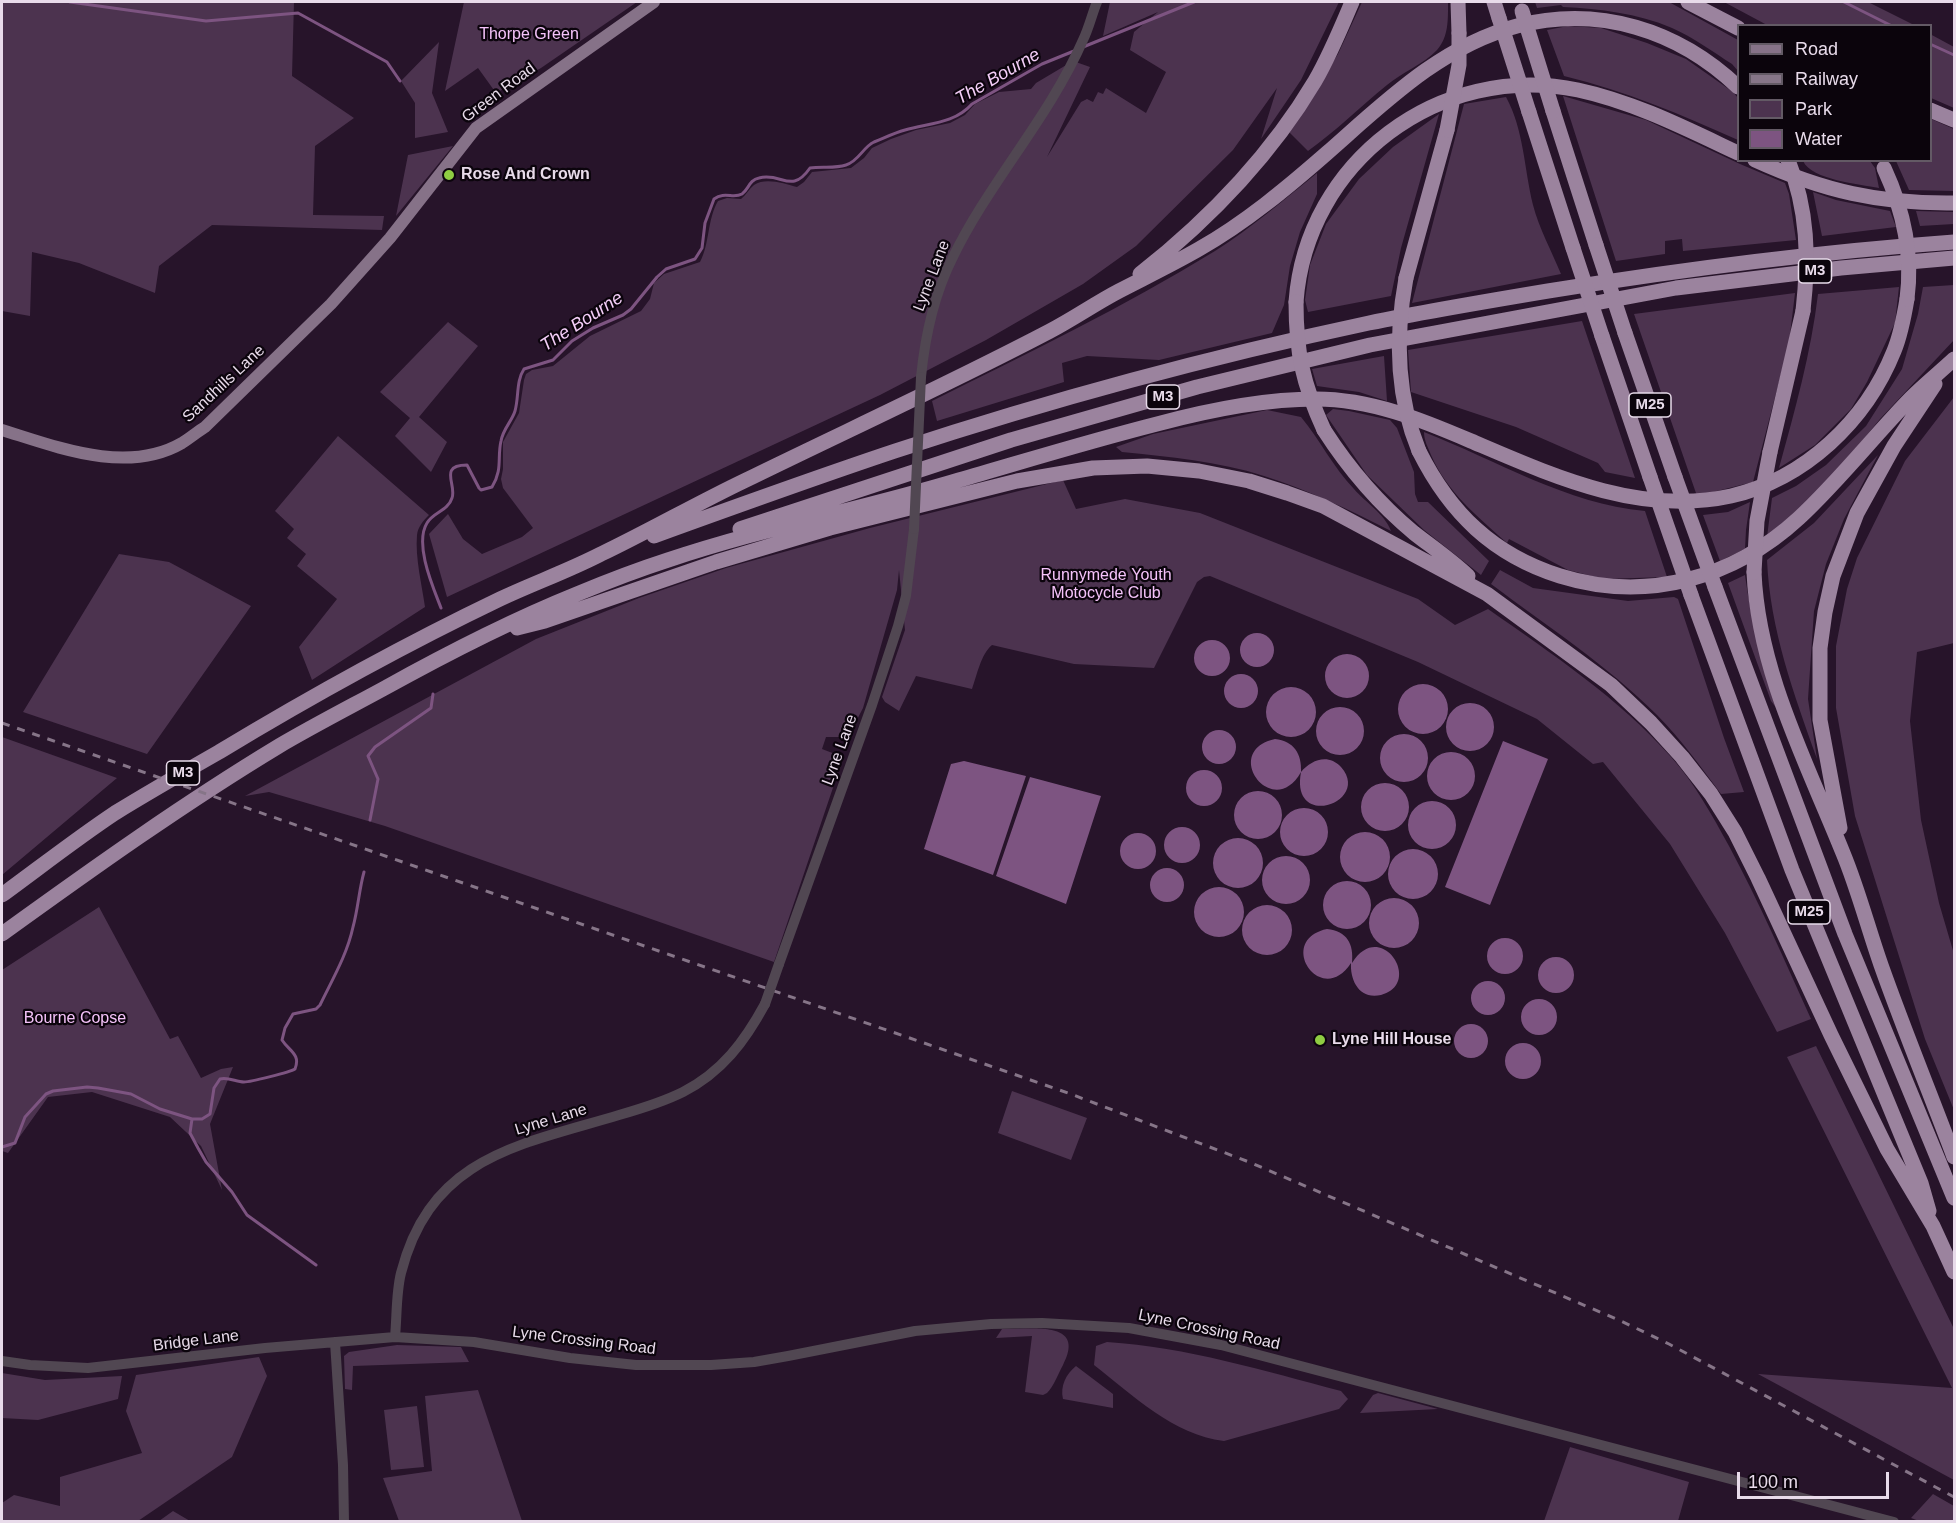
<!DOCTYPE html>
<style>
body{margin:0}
#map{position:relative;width:1956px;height:1523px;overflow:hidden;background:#27142a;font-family:Arial,sans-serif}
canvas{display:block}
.frame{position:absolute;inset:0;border:3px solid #e8dbea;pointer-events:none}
.legend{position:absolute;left:1737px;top:24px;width:195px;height:138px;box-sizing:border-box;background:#0b040c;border:2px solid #635a65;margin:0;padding:8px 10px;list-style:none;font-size:18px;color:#e8dbea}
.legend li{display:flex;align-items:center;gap:12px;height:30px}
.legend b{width:30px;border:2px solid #635a65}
.scale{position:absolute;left:1737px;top:1472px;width:152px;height:27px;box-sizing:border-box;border:3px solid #e8dbea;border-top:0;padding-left:8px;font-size:18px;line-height:21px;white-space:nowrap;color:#e8dbea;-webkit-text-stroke:4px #0b040c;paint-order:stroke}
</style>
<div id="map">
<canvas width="1956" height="1523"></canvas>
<div class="frame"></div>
<ul class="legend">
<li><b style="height:8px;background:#867288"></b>Road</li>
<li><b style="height:8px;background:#867588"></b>Railway</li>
<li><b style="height:16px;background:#4c334f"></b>Park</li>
<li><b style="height:16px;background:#7d5481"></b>Water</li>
</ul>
<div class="scale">100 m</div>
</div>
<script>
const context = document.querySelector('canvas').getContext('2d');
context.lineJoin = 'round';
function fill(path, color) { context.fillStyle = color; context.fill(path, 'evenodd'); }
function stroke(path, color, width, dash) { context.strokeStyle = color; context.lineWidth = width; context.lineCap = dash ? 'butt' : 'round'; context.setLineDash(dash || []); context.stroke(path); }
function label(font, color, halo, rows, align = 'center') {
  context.font = font + ' Arial,sans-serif'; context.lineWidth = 4.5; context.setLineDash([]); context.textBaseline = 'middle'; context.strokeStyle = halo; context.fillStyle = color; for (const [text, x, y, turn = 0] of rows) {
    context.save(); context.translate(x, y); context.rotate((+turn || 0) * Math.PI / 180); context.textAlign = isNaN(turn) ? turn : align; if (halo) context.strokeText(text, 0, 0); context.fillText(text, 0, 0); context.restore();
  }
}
fill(new Path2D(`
 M2 2H294L292 76 354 118 315 146 313 215 384 216 382 230 212 225 159 266 155 293 79 263 32 252 30 316 2 311Z
 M464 2H637L541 68 496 93 478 68 445 91Z
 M1110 2H1339L1301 80 1261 139 1277 88 1233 150 1136 246 1083 284 986 340 880 395 447 597 429 534 448 514 463 539 482 554 522 537 533 528 503 488 501 479 503 469V442L519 413 524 380 526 374 532 370 553 366 590 336 641 311 650 299 654 283 664 274 700 262C710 243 707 220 718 201L727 198 741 199C746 195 749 189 754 185 766 177 785 184 797 187L804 182 812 172 851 168 864 158 872 148 891 139 916 130 950 123 965 115 975 104 999 92 1031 89 1036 83 1073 61 1090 67 1047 157 1081 102 1087 99 1093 102 1098 92 1103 94 1106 88 1146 113 1166 72 1130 50 1134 32 1158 12 1103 36Z
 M1362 2H1448C1448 18 1449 37 1437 50 1424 64 1401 73 1387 85 1360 107 1336 131 1308 151L1289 132 1338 54Z
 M1535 2H1669L1738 40V71L1732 64C1713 52 1693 37 1672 28 1637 13 1600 9 1563 7L1561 5 1537 8Z
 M1724 2H1868L1914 25H1767Z
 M1568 26 1601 28 1647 43 1686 59 1733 92 1738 98V140C1680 114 1626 91 1564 76L1547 30Z
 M1930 34 1954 47V108L1931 98Z
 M439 42 432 93 448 132 415 138V103L401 81Z
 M1563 96 1646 120 1740 164 1785 183 1789 194 1796 240 1683 251 1682 239 1665 241V254L1616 261Z
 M1506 97C1524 130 1524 168 1533 205 1539 228 1552 252 1561 274L1412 303 1464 104Z
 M1439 114 1401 248 1391 296 1308 312 1305 300 1310 265 1326 224 1359 179 1393 147Z
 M1931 119 1954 129V191L1909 190 1896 161 1930 160Z
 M453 146 396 216 408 155Z
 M1803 161H1870L1875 168 1879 188C1859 184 1812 180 1803 161Z
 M1317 173V194L1300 232 1290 266 1284 305 1272 333 1159 360 1087 356 1062 363 1064 382 937 421 932 401C1028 353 1124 307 1215 251 1251 228 1284 200 1317 173Z
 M1813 192 1836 200 1890 211 1896 227 1822 236Z
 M1916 211 1954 212V224L1920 226Z
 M1954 285V340L1880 419 1825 486 1767 537 1772 498 1796 486 1826 465 1866 426 1902 369 1918 314 1923 287Z
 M1899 287 1895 323 1867 382 1851 409 1815 445 1779 468C1795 410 1811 353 1818 294Z
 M1795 293 1789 343 1753 482 1697 496 1634 314Z
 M1582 321 1635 478 1605 472 1598 463 1516 427 1411 392 1408 350Z
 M448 322 478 346 419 417 447 442 431 472 395 436 410 418 380 392Z
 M1384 356 1387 401 1359 392 1317 386 1312 369Z
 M1954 397V643L1917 652 1910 721 1921 820 1939 903 1954 954V1110L1925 1039 1855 816 1836 708V646L1847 589 1857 558 1905 461Z
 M1333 409 1349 411 1390 420 1397 428 1414 472 1415 494 1418 502H1428L1489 561 1481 575 1424 530 1367 475 1326 415Z
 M1267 410 1301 417C1320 440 1333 467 1354 489 1365 502 1385 514 1391 531 1350 510 1308 490 1264 476 1218 461 1169 457 1122 452L1116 447 1153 434Z
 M1424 432C1496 460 1567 504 1645 511L1667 577 1604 579 1568 570 1509 539 1507 543C1477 516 1447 492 1431 455 1428 447 1424 441 1424 432Z
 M338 436 429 515C423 521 418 527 417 535 415 558 422 585 425 607L312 680 299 647 337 599 297 566 306 554 287 538 294 529 275 511Z
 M1878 455 1844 519 1826 564 1814 611 1808 699 1817 759C1794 694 1770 630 1767 560L1814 523Z
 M1063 480 1076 509 1125 499 1200 513 1418 599 1455 625 1488 609C1552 654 1619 698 1672 758 1695 784 1712 815 1729 846 1759 902 1785 961 1811 1019L1777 1032 1725 933 1670 844 1603 762 1593 764 1537 719 1418 662 1210 576 1204 577 1197 582 1154 668 1074 664 992 645C981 654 977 675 972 689L916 676 899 711 885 702 882 697 905 630 899 570 897 590 863 708 848 737H826L822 749 835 754 840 767 774 962 385 826 269 792 245 796 536 639 639 598 726 568 870 528Z
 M1750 502 1746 530 1745 549 1720 561 1703 515 1728 512Z
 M119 554 169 562 251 606 147 754 23 712Z
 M1500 570 1533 588 1628 601 1674 597 1678 599 1724 738 1744 792 1721 794C1701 767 1681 739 1657 715 1607 665 1547 626 1491 584Z
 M1745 575C1751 621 1763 664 1777 709L1771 701 1728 583Z
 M2 737 117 778 2 875Z
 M99 907 170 1039 178 1036 201 1078 221 1069 233 1067 210 1124 222 1190 201 1146 170 1117 92 1092 48 1097 8 1153 2 1151V970Z
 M1816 1046 1954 1329V1480L1758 1374 1952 1388 1787 1057Z
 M1012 1091 1087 1118 1071 1160 998 1133Z
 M1002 1329C1030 1330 1087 1319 1063 1365 1058 1374 1054 1386 1047 1393L1043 1395 1025 1392 1032 1336 996 1338Z
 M1107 1342C1187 1347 1264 1371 1341 1391L1348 1399 1339 1409 1224 1441C1173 1435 1133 1395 1094 1365L1096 1346Z
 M397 1345 461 1347 469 1362 353 1366 352 1390 345 1389 344 1356 349 1352Z
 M259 1357 267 1376 232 1457 138 1521H2V1503L14 1495 60 1506V1477L142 1453 126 1411 136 1375Z
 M1076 1366 1113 1394V1408L1063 1399C1060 1386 1066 1374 1076 1366Z
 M2 1373 45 1380 122 1376 118 1399 38 1420 2 1418Z
 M478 1390 522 1521H399L383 1478 432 1471 425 1396Z
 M1378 1393 1438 1409 1360 1413 1373 1395Z
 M417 1406 424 1467 391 1470 384 1410Z
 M1570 1447 1689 1482 1678 1521H1544Z
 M1933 1494 1954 1506V1521H1919L1911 1518Z
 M173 1511 190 1521H159Z`), '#4c334f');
fill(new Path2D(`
 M1240 650a17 17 0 1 1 34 0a17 17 0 1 1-34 0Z
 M1194 658a18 18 0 1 1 36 0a18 18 0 1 1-36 0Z
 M1325 676a22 22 0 1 1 44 0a22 22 0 1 1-44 0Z
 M1224 691a17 17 0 1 1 34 0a17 17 0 1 1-34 0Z
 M1398 709a25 25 0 1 1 50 0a25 25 0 1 1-50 0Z
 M1266 712a25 25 0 1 1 50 0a25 25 0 1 1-50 0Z
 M1446 727a24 24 0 1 1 48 0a24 24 0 1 1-48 0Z
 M1316 731a24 24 0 1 1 48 0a24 24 0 1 1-48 0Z
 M1202 747a17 17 0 1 1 34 0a17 17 0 1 1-34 0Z
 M1380 758a24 24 0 1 1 48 0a24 24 0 1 1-48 0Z
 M1275 739C1294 741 1302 754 1301 772 1311 760 1328 753 1341 767 1372 802 1290 831 1301 772 1273 822 1220 751 1275 739Z
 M1503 741 1548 759 1490 905 1445 887Z
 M1427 776a24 24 0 1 1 48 0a24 24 0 1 1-48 0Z
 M964 761 1026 776 993 875 924 849 951 764Z
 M1186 788a18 18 0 1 1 36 0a18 18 0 1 1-36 0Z
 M1030 777 1101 796 1066 904 996 876Z
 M1361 807a24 24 0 1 1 48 0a24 24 0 1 1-48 0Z
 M1234 815a24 24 0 1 1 48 0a24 24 0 1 1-48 0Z
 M1408 825a24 24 0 1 1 48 0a24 24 0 1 1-48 0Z
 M1280 832a24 24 0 1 1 48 0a24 24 0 1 1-48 0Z
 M1164 845a18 18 0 1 1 36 0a18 18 0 1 1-36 0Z
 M1340 857a25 25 0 1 1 50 0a25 25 0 1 1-50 0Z
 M1120 851a18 18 0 1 1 36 0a18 18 0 1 1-36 0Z
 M1213 863a25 25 0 1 1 50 0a25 25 0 1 1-50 0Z
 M1388 874a25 25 0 1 1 50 0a25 25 0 1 1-50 0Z
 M1262 880a24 24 0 1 1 48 0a24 24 0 1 1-48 0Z
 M1150 885a17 17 0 1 1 34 0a17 17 0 1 1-34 0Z
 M1323 905a24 24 0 1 1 48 0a24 24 0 1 1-48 0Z
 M1194 912a25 25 0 1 1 50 0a25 25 0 1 1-50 0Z
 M1369 923a25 25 0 1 1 50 0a25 25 0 1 1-50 0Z
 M1242 930a25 25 0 1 1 50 0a25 25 0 1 1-50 0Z
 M1327 929C1347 931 1354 944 1352 963 1381 917 1424 984 1381 995 1359 1000 1350 980 1351 963 1321 1009 1275 940 1327 929Z
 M1487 956a18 18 0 1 1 36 0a18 18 0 1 1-36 0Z
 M1538 975a18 18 0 1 1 36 0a18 18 0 1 1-36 0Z
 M1471 998a17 17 0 1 1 34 0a17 17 0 1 1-34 0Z
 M1521 1017a18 18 0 1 1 36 0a18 18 0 1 1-36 0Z
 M1454 1041a17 17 0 1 1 34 0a17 17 0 1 1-34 0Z
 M1505 1061a18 18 0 1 1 36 0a18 18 0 1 1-36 0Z`), '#7d5481');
stroke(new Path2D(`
 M70 2 206 21 298 13 387 62 400 81
 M1844 2 1892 26
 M1930 44 1954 55
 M1083 47 1194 2
 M441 608C433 587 414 544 427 523 433 512 448 511 452 498 457 485 438 465 467 465L479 488 481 490 492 487C503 469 497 458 501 441 503 429 512 421 515 411 519 397 516 381 524 369L553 360 572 341 593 328 623 315 631 309 657 277 666 269 695 259 702 248 705 223 714 199C725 191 733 199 742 194 749 189 749 180 759 178 782 172 791 195 810 168 822 166 834 169 846 165 859 161 863 147 874 142 884 138 894 133 905 130 929 123 954 124 972 104L1042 64 1074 51
 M370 820 378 779 368 756 375 747 431 708 433 694
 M192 1119 190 1133 198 1148 206 1162 232 1192 247 1215 316 1265
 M2 1147 15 1143 25 1117 46 1094 53 1091 87 1087 98 1088 131 1094 160 1109 192 1119H202L210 1114 214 1088 220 1079C229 1077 236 1082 244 1082 251 1082 290 1072 295 1069 301 1054 289 1051 282 1040L285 1028 293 1014 316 1009 320 1005C332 980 347 955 353 927 358 909 359 890 364 872`), '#7d5481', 3);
stroke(new Path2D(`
 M921 377C925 337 934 295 952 259 989 182 1049 118 1083 40 1089 28 1092 14 1097 2
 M779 964 872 705 898 626 906 596 914 529
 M395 1337C397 1316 396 1293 401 1273 431 1156 520 1145 619 1115 640 1109 663 1102 683 1092 722 1072 745 1041 765 1004
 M335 1342 343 1465 344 1522
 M2 1361 30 1365 88 1368 265 1348 395 1337 474 1342 570 1358 636 1365H711L754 1362 788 1356 915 1331 991 1324 1042 1323 1129 1328 1221 1345 1894 1522`), '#514752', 10);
stroke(new Path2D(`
 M2 430C57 447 127 475 182 443 190 438 197 432 205 427L331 304 390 238 476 128 654 2`), '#867288', 12);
stroke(new Path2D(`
 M1458 2 1459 33
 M1494 2 1499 18
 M1688 2 1738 28
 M1930 110 1954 120
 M1553 111 1596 245
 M1529 112 1573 248
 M1755 160C1823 191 1880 204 1954 203
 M1140 274C1207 221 1271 155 1315 81 1330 55 1341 28 1352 2
 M1406 278 1447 130
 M1296 302C1306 162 1440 61 1578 90 1634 102 1687 129 1738 153
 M1625 333 1675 477
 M1602 336 1650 477
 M1324 430C1349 469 1378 503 1414 533 1432 547 1451 560 1468 576
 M1419 451C1450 513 1493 555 1560 576 1647 603 1734 578 1799 518 1839 481 1873 437 1911 398 1924 385 1940 372 1954 359
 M1770 452 1803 311
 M740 529 1011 440 1197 387 1370 345 1676 288 1841 268 1954 258
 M654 536C734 507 814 478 895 451 1050 400 1209 357 1369 323 1428 311 1488 301 1548 291 1684 269 1817 252 1954 242
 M1754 572C1758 671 1807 763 1843 853 1858 889 1868 928 1881 965 1904 1030 1930 1093 1954 1157
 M1715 587 1845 934 1954 1198
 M1691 595 1792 870 1921 1183 1929 1211
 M517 628 545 621 716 562 830 528 1017 481 1093 468 1147 466 1199 471 1249 481 1287 493 1323 506 1487 594 1611 685 1651 723 1682 757 1711 794 1735 832 1758 878 1831 1035 1887 1149 1933 1226 1954 1272
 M1840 828 1820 720V648L1825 612 1833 576 1857 513 1894 446 1935 384
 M2 895C39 868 76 839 115 813 149 792 184 772 219 752 310 697 404 645 500 599 534 583 568 571 601 554 649 531 696 504 744 481 846 431 949 384 1050 331 1073 319 1096 303 1119 291 1146 277 1173 264 1199 249 1245 223 1287 188 1327 153 1384 103 1441 46 1517 26 1599 5 1678 30 1738 87
 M2 934C92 869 183 804 279 746 313 726 348 708 383 689 446 654 510 621 577 594 606 582 637 570 668 560 763 528 863 509 959 480 1025 461 1090 441 1157 424 1209 410 1262 399 1316 399 1371 399 1422 420 1471 441 1553 476 1640 516 1731 496 1805 479 1866 421 1894 351 1901 334 1904 317 1907 299`), '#9b839e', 15);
stroke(new Path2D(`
 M2 723 1068 1093 1249 1162 1621 1321 1669 1344 1954 1497`), '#867588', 3, [8, 8]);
stroke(new Path2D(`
 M914 529 921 377
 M765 1004 779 964`), '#514752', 10);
stroke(new Path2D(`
 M1522 11 1553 111
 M1499 18 1529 112
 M1447 130 1459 65V33
 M1788 160C1808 210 1809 258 1803 311
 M1884 168C1903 209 1913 254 1907 299
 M1596 245 1625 333
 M1573 248 1602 336
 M1406 278C1395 337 1396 395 1419 451
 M1296 302C1296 353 1303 384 1324 430
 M1650 477 1691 595
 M1675 477 1715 587
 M1754 572 1757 521 1770 452`), '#9b839e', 15);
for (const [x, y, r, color] of [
 [449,175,6,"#8fcd42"],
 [1320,1040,6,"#8fcd42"]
]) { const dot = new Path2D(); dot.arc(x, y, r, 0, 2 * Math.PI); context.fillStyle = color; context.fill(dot); stroke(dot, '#0b040c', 2); }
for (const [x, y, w] of [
 [1815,271,33],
 [1163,397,33],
 [1650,405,42],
 [183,773,33],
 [1809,912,42]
]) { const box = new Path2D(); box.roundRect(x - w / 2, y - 12, w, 24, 4.5); context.fillStyle = '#0b040c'; context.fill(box); stroke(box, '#e8dbea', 1.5); }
label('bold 15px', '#e8dbea', null, [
 ["M3",1815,271],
 ["M3",1163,397],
 ["M25",1650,405],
 ["M3",183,773],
 ["M25",1809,912]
]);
label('16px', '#f5c3fa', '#0b040c', [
 ["Thorpe Green",529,35],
 ["Runnymede Youth",1106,576],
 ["Motocycle Club",1106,594],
 ["Bourne Copse",75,1019]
]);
label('16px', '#e8dbea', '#0b040c', [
 ["Green Road",499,93,-37],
 ["Lyne Lane",932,276,-69],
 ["Sandhills Lane",224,384,-43],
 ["Lyne Lane",840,750,-70],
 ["Lyne Lane",551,1120,-17],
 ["Lyne Crossing Road",1209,1330,12],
 ["Bridge Lane",196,1341,-7],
 ["Lyne Crossing Road",584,1341,7]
]);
label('bold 16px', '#e8dbea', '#0b040c', [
 ["Rose And Crown",461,175],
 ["Lyne Hill House",1332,1040]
], 'left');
label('italic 18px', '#f4cef8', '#0b040c', [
 ["The Bourne",998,77,-30],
 ["The Bourne",582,322,-33]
]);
</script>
